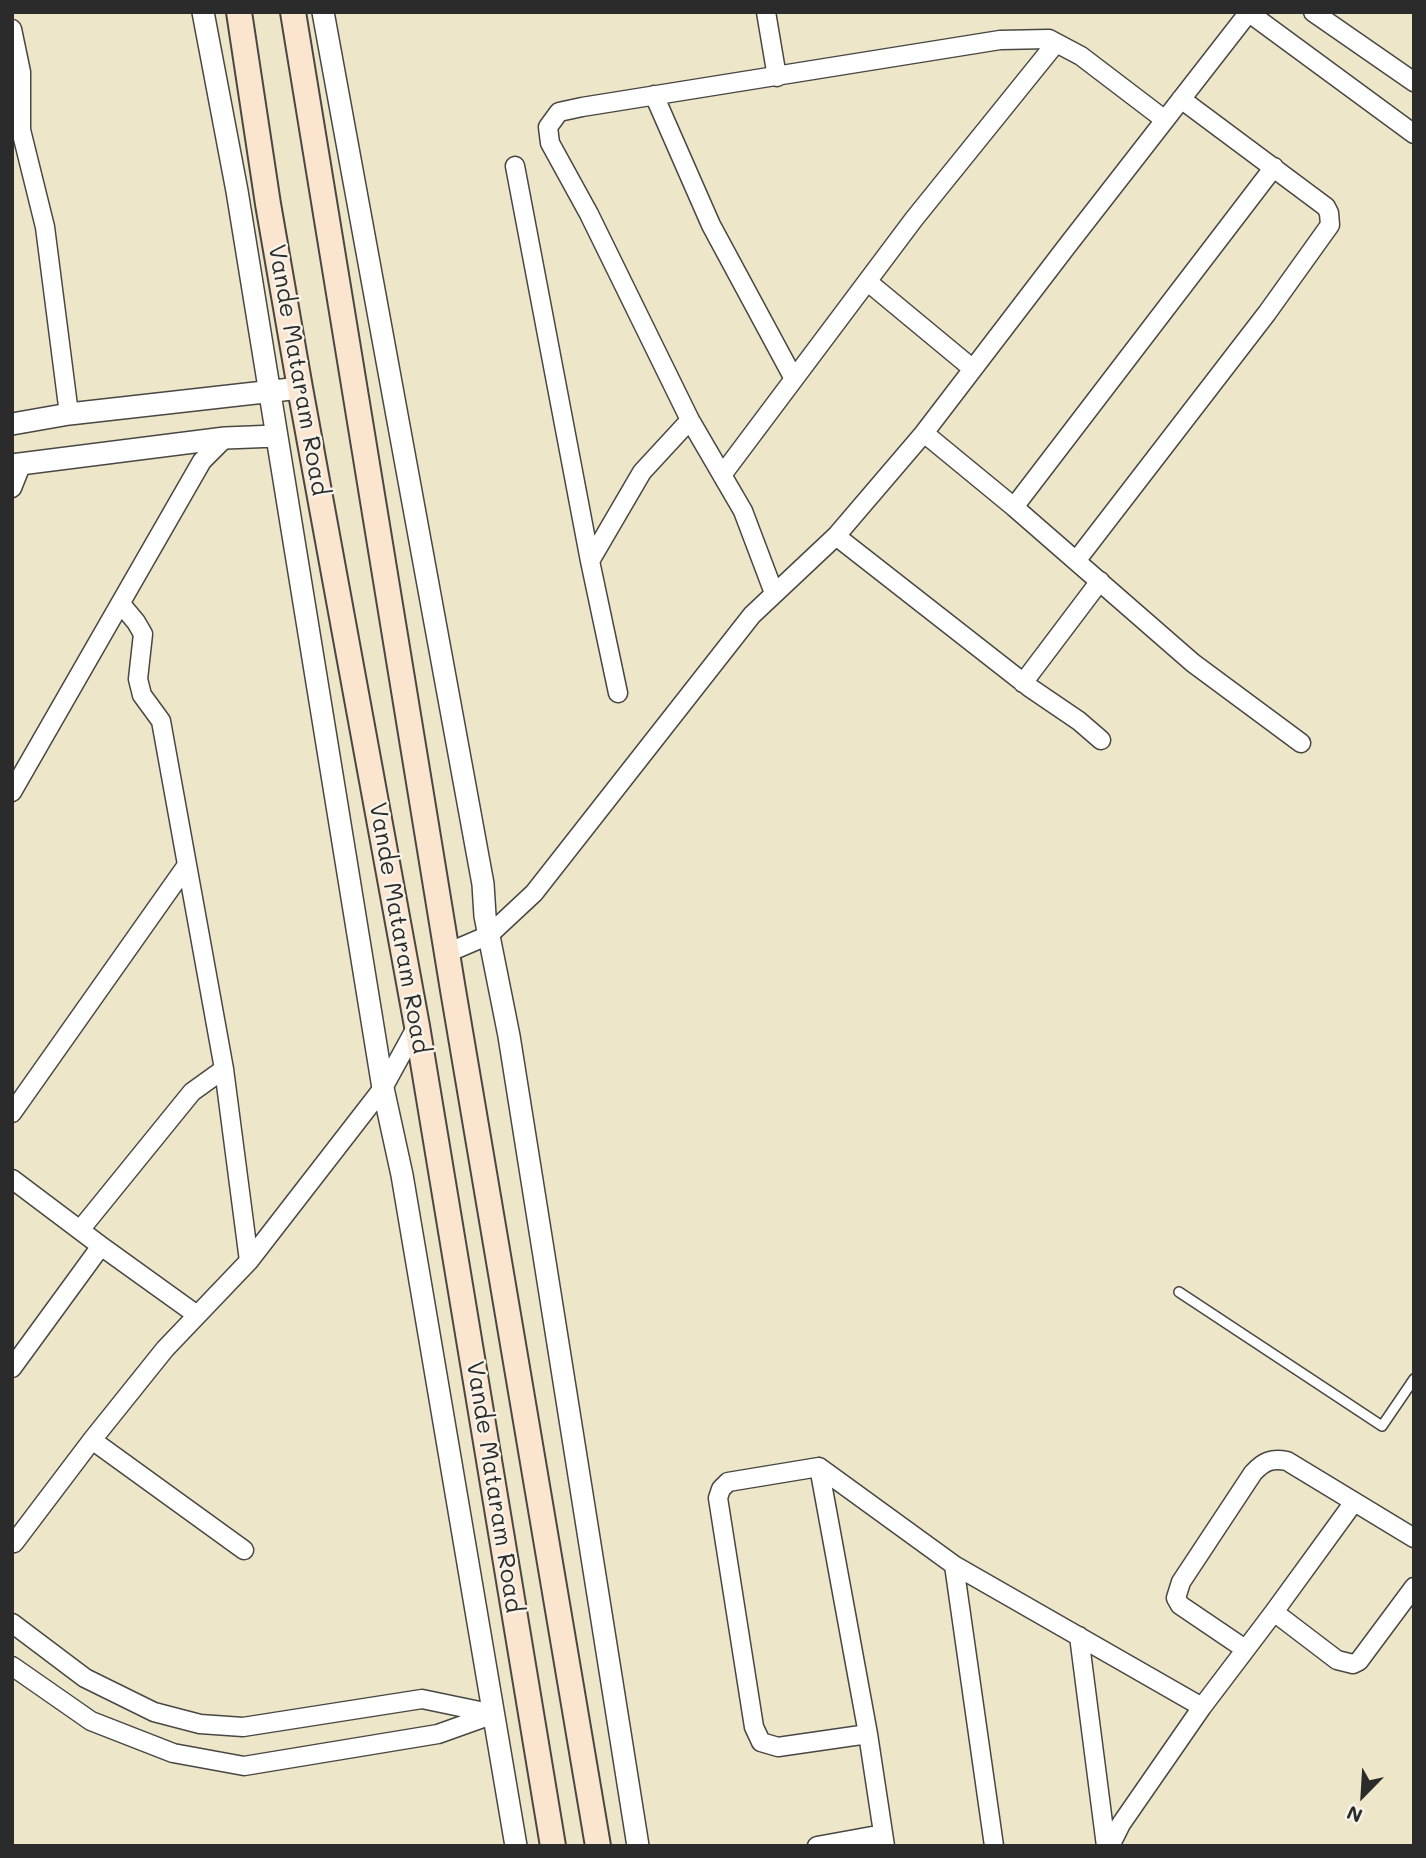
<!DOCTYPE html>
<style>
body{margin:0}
#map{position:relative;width:1426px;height:1858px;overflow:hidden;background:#ede6c8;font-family:Mali,sans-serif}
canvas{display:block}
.frame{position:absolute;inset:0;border:14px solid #2b2b2b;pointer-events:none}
.north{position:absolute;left:1328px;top:1760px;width:70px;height:70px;-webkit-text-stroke:5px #f7f3e8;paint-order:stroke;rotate:204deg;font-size:19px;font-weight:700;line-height:28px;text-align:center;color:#2b2b2b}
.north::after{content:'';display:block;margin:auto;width:24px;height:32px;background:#2b2b2b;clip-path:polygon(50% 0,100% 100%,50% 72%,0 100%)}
</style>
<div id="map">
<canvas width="1426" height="1858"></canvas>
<div class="frame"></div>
<div class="north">N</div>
</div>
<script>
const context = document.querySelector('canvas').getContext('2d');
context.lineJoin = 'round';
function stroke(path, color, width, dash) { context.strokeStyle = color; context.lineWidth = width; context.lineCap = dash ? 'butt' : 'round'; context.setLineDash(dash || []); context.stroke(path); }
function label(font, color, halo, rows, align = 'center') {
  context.font = font + ' Mali,sans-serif'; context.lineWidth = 5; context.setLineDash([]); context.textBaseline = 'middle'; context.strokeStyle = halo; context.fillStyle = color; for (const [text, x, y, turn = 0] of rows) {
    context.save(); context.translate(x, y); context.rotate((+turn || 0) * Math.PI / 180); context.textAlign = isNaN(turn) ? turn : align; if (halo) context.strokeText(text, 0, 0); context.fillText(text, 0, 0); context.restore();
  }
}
const service = new Path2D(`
 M1179 1292 1382 1426 1414 1379`);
const minor = new Path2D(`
 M766 12 777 77
 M1248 12 1414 134
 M1313 12 1414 82
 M12 29 21 72V130L45 227 69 414
 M654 95 711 225 794 379
 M515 166 590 561 618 693
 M868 282 973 369
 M924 433 1014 507 1193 663 1301 743
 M722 475 914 219 1056 43
 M12 488 22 463
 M1014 507 1274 167
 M836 536 1029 687 1079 721 1101 740
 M590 561 642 472 690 420
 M1076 561 1267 313 1330 225 1329 213 1326 207 1181 99
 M774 593 743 511 690 420 589 214 550 143 548 127 559 112 582 107 1000 40 1049 39 1081 56 1165 120
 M121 604 136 622 143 634 138 679 142 695 161 721 224 1069 249 1261
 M1023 683 1100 581
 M12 792 202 461 225 438
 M447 953 489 935 534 893 752 615 836 536 924 433 1067 246 1249 12
 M12 1113 187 865
 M12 1179 101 1246 197 1315
 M80 1230 192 1092 224 1069
 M12 1368 101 1246
 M92 1440 244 1550
 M819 1467 868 1734 885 1846
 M12 1542 14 1543 92 1440 165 1349 249 1261 383 1088 417 1026
 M954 1565 994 1846
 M1274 1612 1337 1660 1353 1664 1359 1661 1414 1587
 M12 1623 85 1678 154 1712 200 1724 243 1727 422 1699 494 1714
 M1079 1636 1106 1846
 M1245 1649 1180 1605 1176 1598 1181 1582 1253 1473C1264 1461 1272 1458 1287 1461L1414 1538
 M12 1666 91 1721 173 1753 244 1766 438 1734 494 1714
 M868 1734 778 1747 761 1742 754 1727 718 1498 721 1489 728 1482 819 1467 954 1565 1202 1707
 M817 1846 883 1834
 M1110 1846 1121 1824 1202 1707 1274 1612 1354 1502`);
const tertiary = new Path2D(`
 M203 12 237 191 383 1088 402 1175 516 1846
 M323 12 483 884 485 916 509 1036 638 1846
 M12 424 69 414 300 388
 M12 465 225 438 276 436`);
const secondary = new Path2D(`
 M239 12 268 204 300 388 417 1026 553 1846
 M293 12 453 990 598 1846`);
stroke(service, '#484743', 12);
stroke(minor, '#484743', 21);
stroke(tertiary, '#484743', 24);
stroke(secondary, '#484743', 28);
stroke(service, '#fff', 9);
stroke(minor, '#fff', 18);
stroke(tertiary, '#fff', 21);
stroke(secondary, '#fbe5cf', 24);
label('24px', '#2b2b2b', '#f7f3e8', [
 ["Vande Mataram Road",298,370,80],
 ["Vande Mataram Road",399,928,80],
 ["Vande Mataram Road",494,1487,81]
]);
</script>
